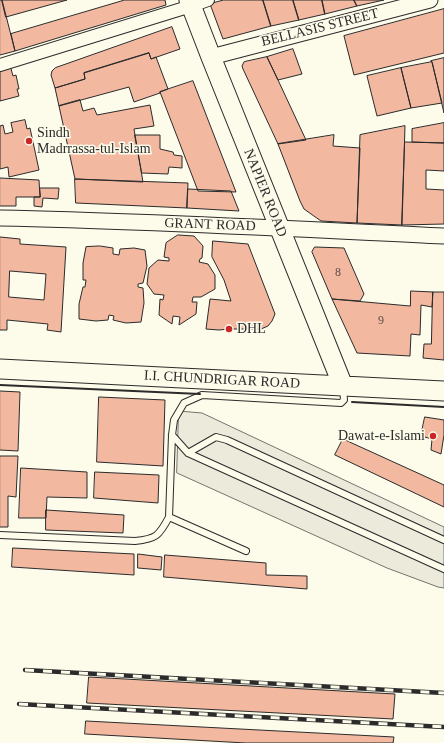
<!DOCTYPE html>
<style>
body{margin:0}
canvas{display:block;background:#fdfbea}
</style>
<canvas width="444" height="743"></canvas>
<script>
const context = document.querySelector('canvas').getContext('2d');
context.lineJoin = 'round';
function fill(path, color) { context.fillStyle = color; context.fill(path, 'evenodd'); }
function stroke(path, color, width, dash) { context.strokeStyle = color; context.lineWidth = width; context.lineCap = dash ? 'butt' : 'round'; context.setLineDash(dash || []); context.stroke(path); }
function label(font, color, halo, rows, align = 'center') {
  context.font = font + ' Georgia,serif'; context.lineWidth = 3; context.setLineDash([]); context.textBaseline = 'middle'; context.strokeStyle = halo; context.fillStyle = color; for (const [text, x, y, turn = 0] of rows) {
    context.save(); context.translate(x, y); context.rotate((+turn || 0) * Math.PI / 180); context.textAlign = isNaN(turn) ? turn : align; if (halo) context.strokeText(text, 0, 0); context.fillText(text, 0, 0); context.restore();
  }
}
const parking = new Path2D(`
 M179 411 202 413 444 527V588L438 587 387 568 177 473Z`);
fill(parking, '#eceadb');
stroke(parking, '#74746e', 1);
const building = new Path2D(`
 M0 0H2L15 51 0 55Z
 M2 0H67L6 17Z
 M125 0H165L166 5 15 51 11 34Z
 M224 0H263L271 26 223 39 210 4Z
 M263 0H293L299 20 271 26Z
 M293 0H322L325 14 299 20Z
 M322 0H354L357 6 325 14Z
 M354 0H384L357 6Z
 M444 9V53L354 75 344 36Z
 M172 27 180 49 151 59 149 53 84 73 85 79 55 88 51 75 52 71 55 68Z
 M293 49 302 74 278 80 267 57Z
 M149 53 151 59 156 57 168 89 160 92V93L134 102 129 87 59 106 55 88 85 79 84 73Z
 M267 57 278 80 306 140 278 144 243 69 242 66 244 62Z
 M444 58V113L432 62 431 61Z
 M432 62 442 103 411 108 401 68Z
 M10 65 13 76 16 75 19 89H17L19 96 0 101V68Z
 M401 68 411 108 377 116 367 76Z
 M193 81 236 192 198 191 160 92Z
 M80 100 83 111 94 108 97 115 150 105 154 126 134 129 143 182 75 179 59 106Z
 M25 120 27 129 30 128 39 170 9 177 8 167 0 169V126L3 125 5 134 13 132 11 123Z
 M444 123V143L412 142V129Z
 M405 126 402 225 357 223 360 135Z
 M135 135H160V149L173 152 174 155 182 156V168L169 167 168 174 142 173Z
 M334 135 333 146 360 148 357 223 321 221 304 209 300 201 278 144Z
 M405 142 444 143V171L426 170V189L444 190V224L402 225Z
 M0 178 39 180 40 197H16V206H0Z
 M75 179 188 183 187 208 76 203Z
 M40 188H59L58 199 43 198 42 207 34 206V197H40Z
 M188 189 231 191 239 211 187 208Z
 M178 235 194 236 203 246 202 258 200 259 199 262 208 264 215 275V289L201 297H193L192 302H197L196 314 179 325 180 317 173 316 172 324 159 315 160 299 163 300 164 295 154 294 147 284 149 268 158 260 169 261V258L164 257 166 243Z
 M0 237 20 239V244L66 247 61 332 47 330 48 324 7 320V330H0ZM10 271 46 274 44 300 9 297Z
 M213 241 248 244 275 314 272 321 268 326 261 329H229L219 330 206 329 210 299 231 301 224 280 212 257Z
 M100 246 113 248V254L119 255 120 249 134 248 145 250 147 266 143 283 138 284V287L143 288 144 303 141 322 126 323 113 320 114 316 109 315 108 320 96 321 79 319V304L83 287H85L86 280H83V263L86 247Z
 M315 247 344 248 364 294 360 301 332 299 312 252Z
 M411 291 433 292 432 307 421 305 420 335 411 334 410 356 357 353 332 299 410 306Z
 M433 292H444V360L423 358 424 344H431Z
 M0 391 20 392 18 451 0 450Z
 M99 397 165 400 163 466 97 462Z
 M425 417 444 420V435L441 454 431 450 432 439 421 436Z
 M343 439 444 485V507L335 455Z
 M0 456H18L16 497 8 496V527H0Z
 M21 468 87 472V498L47 497 46 518H19Z
 M95 472 159 475 158 503 94 498Z
 M46 510 124 515 123 533 46 530Z
 M13 548 134 554V575L12 567Z
 M138 554 162 557 161 570 138 568Z
 M165 555 266 563V575L307 576V589L164 577Z
 M89 677 395 694 393 719 87 703Z
 M86 721 394 737 393 743H246L85 734Z`);
fill(building, '#f2b8a0');
stroke(building, '#2b2b2b', 1);
const service = new Path2D(`
 M172 435 188 453 444 569
 M188 453 216 437 227 440 444 540
 M169 517 246 551
 M0 535 135 541C156 539 159 536 169 517L172 435 174 420 184 403 202 395 341 403 344 400 343 388`);
const minor = new Path2D(`
 M0 65 191 6 208 0`);
const tertiary = new Path2D(`
 M211 57 430 0
 M0 218C148 221 296 229 444 236`);
const primary = new Path2D(`
 M189 0 211 57 343 386
 M0 369 444 391`);
stroke(service, '#2b2b2b', 8);
stroke(minor, '#2b2b2b', 14);
stroke(tertiary, '#2b2b2b', 17);
stroke(primary, '#2b2b2b', 21);
stroke(service, '#fdfbea', 6);
stroke(minor, '#fdfbea', 12);
stroke(tertiary, '#fdfbea', 15);
stroke(primary, '#fdfbea', 19);
const rail = new Path2D(`
 M25 670 444 693
 M19 704 444 727`);
stroke(rail, '#2b2b2b', 4.5);
stroke(rail, '#fdfbea', 3, [9]);
stroke(new Path2D(`
 M0 385 200 394
 M352 402 444 407`), '#2b2b2b', 2);
for (const [x, y, r, color] of [
 [29,141,4,"#c62828"],
 [229,329,4,"#c62828"],
 [433,436,4,"#c62828"]
]) { const dot = new Path2D(); dot.arc(x, y, r, 0, 2 * Math.PI); context.fillStyle = color; context.fill(dot); stroke(dot, '#fdfbea', 1.5); }
label('12px', '#5d4e48', null, [
 ["8",338,273],
 ["9",381,321]
]);
label('14px', '#2b2b2b', '#fdfbea', [
 ["BELLASIS STREET",320,28,-14],
 ["NAPIER ROAD",265,193,68],
 ["GRANT ROAD",210,225,2],
 ["I.I. CHUNDRIGAR ROAD",222,380,3]
]);
label('14px', '#2b2b2b', '#fdfbea', [
 ["Sindh",37,133],
 ["Madrrassa-tul-Islam",37,149],
 ["DHL",237,329],
 ["Dawat-e-Islami",425,436,"right"]
], 'left');
</script>
